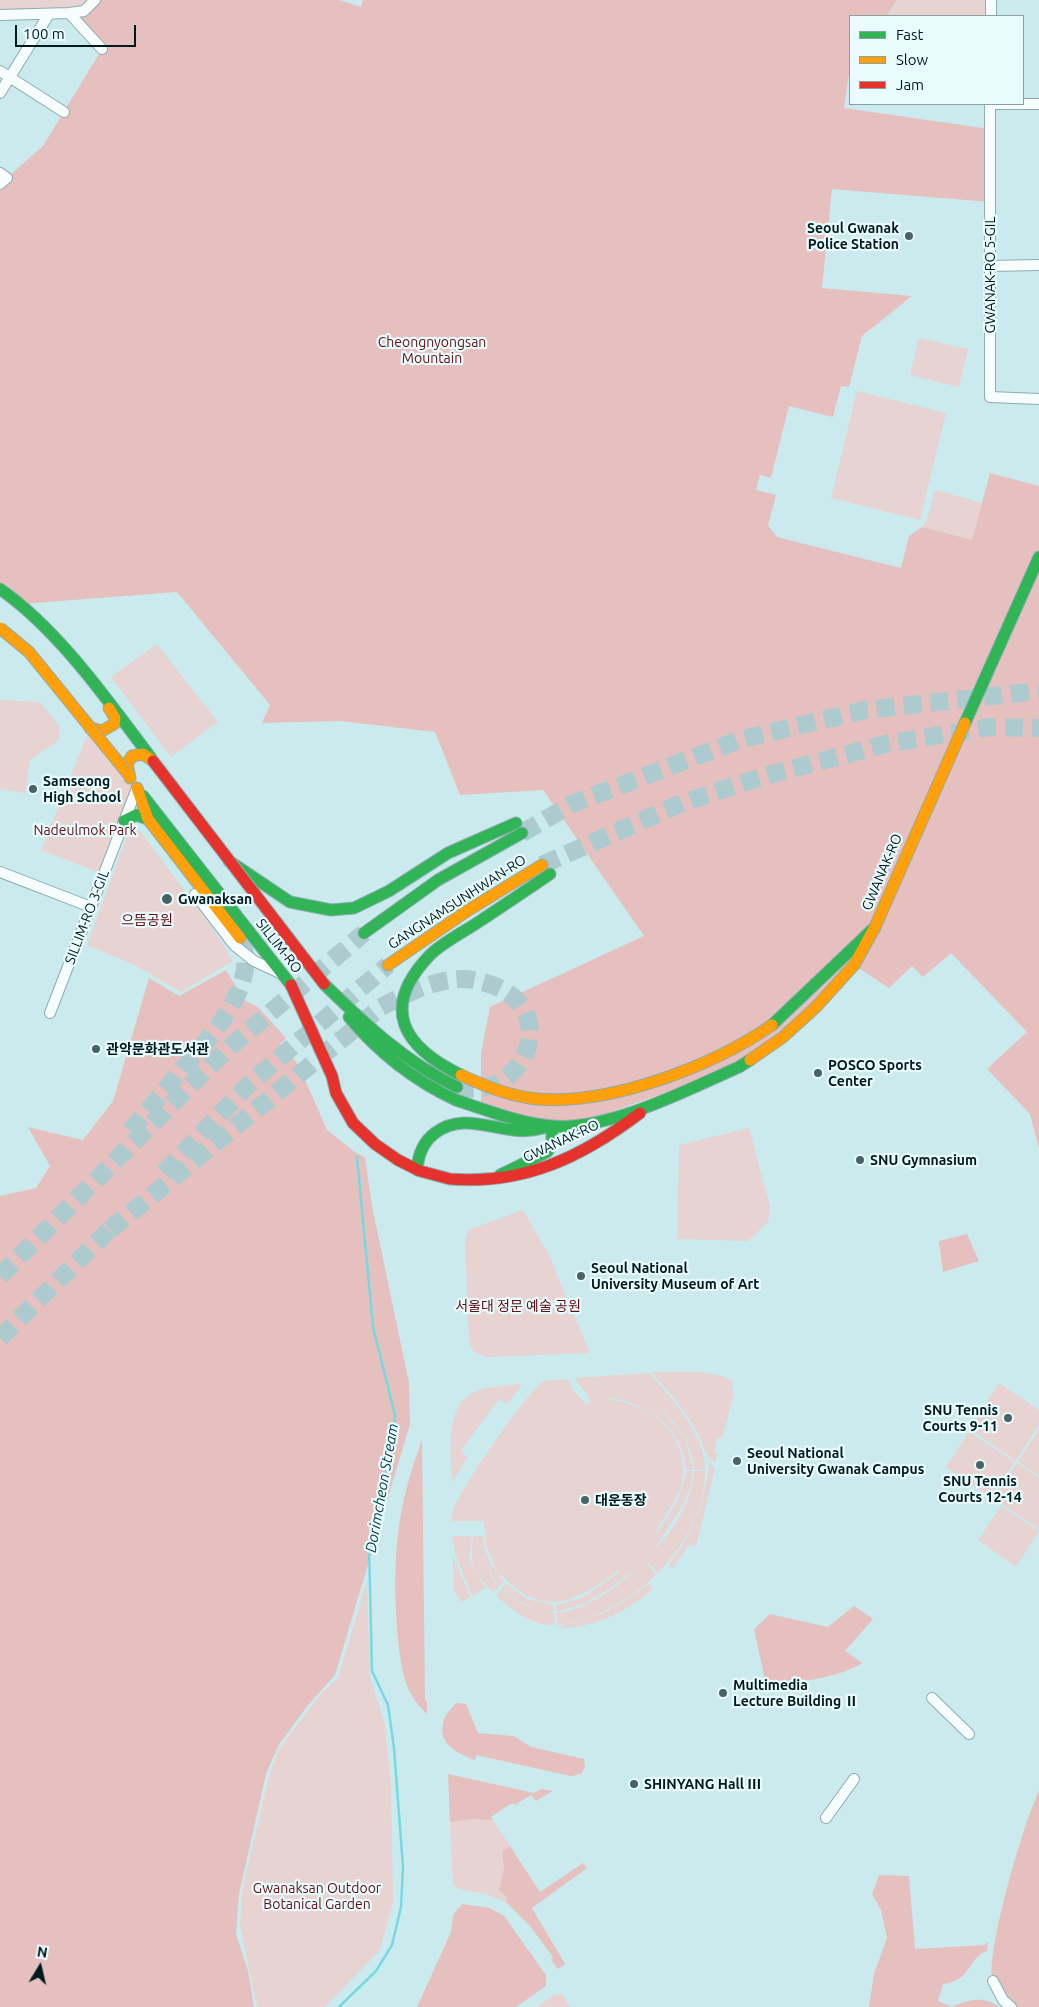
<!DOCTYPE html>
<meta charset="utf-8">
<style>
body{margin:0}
#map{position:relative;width:1039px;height:2007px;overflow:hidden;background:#cbeaed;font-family:Ubuntu,sans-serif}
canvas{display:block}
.legend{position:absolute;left:849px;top:15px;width:175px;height:90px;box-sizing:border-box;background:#e9fbfd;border:1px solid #8ca1a4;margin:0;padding:6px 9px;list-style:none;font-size:15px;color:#001b1e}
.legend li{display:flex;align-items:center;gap:10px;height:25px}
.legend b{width:25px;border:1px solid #8ca1a4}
.north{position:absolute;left:15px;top:1942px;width:50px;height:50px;-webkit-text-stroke:4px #e9fbfd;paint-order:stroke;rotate:9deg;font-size:14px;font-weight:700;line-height:20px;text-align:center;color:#001b1e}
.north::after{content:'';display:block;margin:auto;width:18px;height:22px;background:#001b1e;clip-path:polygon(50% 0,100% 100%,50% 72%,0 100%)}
.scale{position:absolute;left:15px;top:25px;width:121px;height:22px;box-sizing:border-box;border:2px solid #001b1e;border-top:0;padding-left:6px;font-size:15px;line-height:18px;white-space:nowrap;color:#001b1e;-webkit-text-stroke:4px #e9fbfd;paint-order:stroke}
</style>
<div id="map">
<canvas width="1039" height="2007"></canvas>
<ul class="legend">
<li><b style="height:6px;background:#30b455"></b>Fast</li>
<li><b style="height:6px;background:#ff9f0a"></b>Slow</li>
<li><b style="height:6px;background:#e5322d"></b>Jam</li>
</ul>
<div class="north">N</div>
<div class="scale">100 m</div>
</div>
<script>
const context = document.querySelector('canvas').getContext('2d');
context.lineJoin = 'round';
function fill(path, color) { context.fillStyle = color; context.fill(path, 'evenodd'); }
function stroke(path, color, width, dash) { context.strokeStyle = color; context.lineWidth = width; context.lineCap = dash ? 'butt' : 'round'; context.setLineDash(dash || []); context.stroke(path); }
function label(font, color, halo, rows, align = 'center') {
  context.font = font + ' Ubuntu,"Noto Sans KR",sans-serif'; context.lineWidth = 4.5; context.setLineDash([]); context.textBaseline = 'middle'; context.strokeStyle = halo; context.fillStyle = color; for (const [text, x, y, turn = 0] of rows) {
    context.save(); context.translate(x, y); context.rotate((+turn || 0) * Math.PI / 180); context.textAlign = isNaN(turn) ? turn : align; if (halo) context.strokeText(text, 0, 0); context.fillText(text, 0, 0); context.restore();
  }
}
fill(new Path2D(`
 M0 0H95L89 8 0 15Z
 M897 0H991V16H886Z
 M919 338 968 349 959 387 910 375Z
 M857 391 946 413 920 520 831 498Z
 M935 490 982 503 972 541 922 527 927 520Z
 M157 644 218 722 171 757 111 677Z
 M0 700 40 702 60 727 58 741 30 760 25 793 0 789Z
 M90 728 137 788 103 874 41 850Z
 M129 831H140L213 929 233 961 181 992 133 964 87 945Z
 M749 1128 770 1207 768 1222 748 1241 677 1239 679 1145Z
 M523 1210 548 1253 590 1353 487 1357 474 1352 469 1343 465 1240 468 1230Z
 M651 1372C669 1372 719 1369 732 1381L733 1397 722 1438H717L714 1453 717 1454 716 1462C705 1460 703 1442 698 1434 690 1417 665 1385 651 1372Z
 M649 1373C669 1393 707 1439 705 1469L694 1470C692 1443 679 1424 658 1407L677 1427 686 1441 693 1470H686C684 1427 644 1401 605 1397 618 1402 633 1403 645 1410 677 1428 694 1465 676 1498 672 1507 656 1528 656 1535L678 1500 687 1471H693L690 1488 683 1505 654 1549C674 1532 693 1498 694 1471H705C705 1510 684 1546 658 1573L644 1559 656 1575C628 1602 596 1618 558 1625L556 1613C584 1610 616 1590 635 1569L611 1588 585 1603 556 1612V1605L582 1598 619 1573 617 1571C577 1603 540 1619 501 1574L499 1576 504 1582 500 1586 492 1576 481 1548 491 1576 499 1587 493 1592C476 1576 467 1559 474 1536H483C484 1549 489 1564 498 1573L486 1546 484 1521H452C452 1518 452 1513 453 1510 460 1489 527 1392 544 1381L568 1379 574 1391 587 1405 591 1401 575 1378Z
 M999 1383 1039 1410V1425L1016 1461 970 1429Z
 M522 1384 509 1402 505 1403 499 1399 461 1450 467 1458 452 1482C451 1449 442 1396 487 1388 498 1386 510 1385 522 1384Z
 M1039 1429V1476L1018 1462Z
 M969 1432 1015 1462 990 1497 946 1467Z
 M710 1462 715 1468 696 1546 689 1545 672 1569 668 1565C694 1535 704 1500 710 1462Z
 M1017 1463 1039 1478V1529L993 1498Z
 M1001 1506 1039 1531 1016 1567 978 1540Z
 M452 1536H472L469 1558 485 1588 472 1596 455 1553Z
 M453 1556 470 1597 461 1602 453 1589Z
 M367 1581 370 1677 385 1725 391 1783 393 1902 380 1950 325 2007H257L240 1926 242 1892 268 1780 278 1750 320 1695 338 1678Z
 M506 1584 527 1599 554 1605V1612C533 1610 518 1603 502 1588Z
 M649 1584 653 1589C628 1611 590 1630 556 1628L605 1612 625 1601Z
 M501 1589 523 1605 554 1613 555 1624C536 1629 508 1607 496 1595Z
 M472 1819 493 1820 510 1846 502 1852 504 1867 499 1890 507 1897 506 1902 486 1894 459 1889 453 1885 450 1822Z
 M562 1994 570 2007H537L554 1995Z`), '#e6d3d2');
fill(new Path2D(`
 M95 0H339L361 7 363 0H897L886 16H850V67L844 108 990 129V202L832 189 822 288 912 296 862 336 849 387 841 386 833 417 789 406 771 478 760 475 756 490 776 495 768 525 777 537 901 568 909 536 922 527 972 540 990 473 1039 486V1149L1030 1114 987 1069 1027 1032 951 953 923 977 912 966 889 988 854 965 739 1067 573 1125 481 1108V1053L490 1007 644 936 543 790 460 795 435 732 340 721 262 723 270 705 177 592 22 604 0 589V184L43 146 102 49 69 13Z
 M226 970 245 1001 258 1007 286 1038 280 1044 298 1064 327 1130 356 1153 365 1157 372 1206 409 1383 410 1424 335 1675 308 1705 278 1746 266 1774 239 1894 236 1934 248 1971 254 2007H0V1196L36 1188 50 1166 28 1127 83 1140 113 1101 149 978 179 996Z
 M967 1234 979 1261 943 1272 939 1241Z
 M422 1440 425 1701H427V1714C416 1704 407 1690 404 1676 395 1640 393 1572 398 1535 401 1503 411 1470 422 1440Z
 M854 1606 873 1619 845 1651 862 1663C844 1676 789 1687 767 1680L764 1675 754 1629 770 1614 828 1627Z
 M456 1703 466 1704 478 1733 514 1736 531 1747 584 1759 585 1767 581 1774 571 1776 476 1755 475 1760C457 1753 436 1744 444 1720 445 1714 452 1708 456 1703Z
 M448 1774 534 1793 542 1789 553 1791 536 1801 531 1795 515 1805 512 1803 491 1817 493 1820 472 1819 450 1822Z
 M1039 1791V2007H1011C1006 1999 997 1990 993 1982 984 1956 1025 1818 1039 1791Z
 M510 1846 540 1892 583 1863 587 1868 532 1908 565 1964 558 1969 551 1960 553 1958 551 1954 529 1925 506 1902 507 1897 499 1890 504 1867 502 1852Z
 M879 1875 909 1876 915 1949 985 1945 988 1941 987 1951C967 1958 972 1981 943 1984L938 2001 952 2007C969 1999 984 1996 1000 2007H869L874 1974 887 1938 881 1910 872 1894Z
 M462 1904 490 1908 504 1916 546 1975V1986L516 2007H417L451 1932 453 1915Z`), '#e5c0bf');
stroke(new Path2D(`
 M339 2007 376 1971 392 1945 401 1907 403 1867 394 1748 388 1705 372 1671 369 1547 394 1437 395 1415 373 1327 357 1157`), '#76d9e2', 2.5);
stroke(new Path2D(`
 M522 833 572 804 739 740 865 710 1039 691
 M542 865 682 803 761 777 886 744 990 727 1039 728
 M130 1131C147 1112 163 1092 180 1072 207 1040 263 984 240 938
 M164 1173 250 1083 388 965
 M110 1230 381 1007C406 994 434 979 463 979 473 979 483 982 492 985 564 1011 523 1103 457 1087
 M0 1276 224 1052 364 933
 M0 1338 117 1222`), '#adcbce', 18, [18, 9]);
const street = new Path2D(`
 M69 13 84 11 95 0
 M0 15 69 13 102 49
 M991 16V0
 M0 71 64 112
 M0 93 49 14
 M990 104V397L1039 399
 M990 104H1039
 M0 173 7 178 0 184
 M990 266 1039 265
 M0 872 91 907
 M195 894 234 945 254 961 280 973
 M50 1013 137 788
 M932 1698 969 1734
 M826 1818 854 1779
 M993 1981 1003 2000 1011 2007`);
const fast = new Path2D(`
 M0 589C58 629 109 702 151 758
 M965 723 1039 557
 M143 796 291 985
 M124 821 136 815 148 819
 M229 861 290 902 331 910 354 908 389 891 448 853 516 823
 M364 933 438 880 522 833
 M324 984C365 1024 405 1062 457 1087
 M349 1017C379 1053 413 1080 456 1100
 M772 1025 875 927
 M461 1075C403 1047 379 1008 430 955 443 942 464 932 480 921 504 905 527 890 550 874
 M456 1100C486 1110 519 1123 552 1126 608 1131 687 1090 739 1067L750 1060
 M417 1170C418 1156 423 1142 435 1133 460 1114 486 1127 514 1130 527 1132 539 1129 552 1126V1145L547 1152 500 1175`);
const slow = new Path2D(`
 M90 728 102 731 114 724 115 718 109 708
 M130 778 127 764 132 756 143 754 153 761
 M137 788 148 819 240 938
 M388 965 467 911 542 865
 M750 1060 783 1037 816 1007 854 965 875 927 965 723
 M461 1075C484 1086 513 1097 538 1099 611 1105 713 1066 772 1025`);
const jam = new Path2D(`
 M291 985 332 1076 336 1093 353 1123 375 1144 398 1160 420 1171 450 1179
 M450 1179C524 1185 582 1157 640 1113`);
stroke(street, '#8baeb1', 12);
stroke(fast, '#8baeb1', 13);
stroke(slow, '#8baeb1', 13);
stroke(jam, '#8baeb1', 13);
stroke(street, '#f7fcfc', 10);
stroke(fast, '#30b455', 11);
stroke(slow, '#ff9f0a', 11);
stroke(jam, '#e5322d', 11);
const slowBridge = new Path2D(`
 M0 628 29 652 128 774`);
const jamBridge = new Path2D(`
 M153 761 324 984`);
stroke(slowBridge, '#8baeb1', 13, []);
stroke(jamBridge, '#8baeb1', 13, []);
stroke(slowBridge, '#ff9f0a', 11);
stroke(jamBridge, '#e5322d', 11);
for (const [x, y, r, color] of [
 [909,236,5,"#476366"],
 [33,789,5,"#476366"],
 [167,899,6,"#476366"],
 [96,1049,5,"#476366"],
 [818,1073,5,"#476366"],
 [860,1160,5,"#476366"],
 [581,1276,5,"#476366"],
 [1008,1418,5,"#476366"],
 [737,1461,5,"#476366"],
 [980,1465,5,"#476366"],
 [585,1500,5,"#476366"],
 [723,1693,5,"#476366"],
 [634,1784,5,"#476366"]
]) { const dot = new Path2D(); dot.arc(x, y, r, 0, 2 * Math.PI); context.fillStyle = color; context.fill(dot); stroke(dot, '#e9fbfd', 2); }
label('bold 14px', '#001b1e', '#e9fbfd', [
 ["Seoul Gwanak",899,228,"right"],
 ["Police Station",899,244,"right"],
 ["Samseong",43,781],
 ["High School",43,797],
 ["Gwanaksan",178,899],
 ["관악문화관도서관",106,1049],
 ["POSCO Sports",828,1065],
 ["Center",828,1081],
 ["SNU Gymnasium",870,1160],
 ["Seoul National",591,1268],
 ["University Museum of Art",591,1284],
 ["SNU Tennis",998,1410,"right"],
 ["Courts 9-11",998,1426,"right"],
 ["Seoul National",747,1453],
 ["University Gwanak Campus",747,1469],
 ["SNU Tennis",980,1481,"center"],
 ["Courts 12-14",980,1497,"center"],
 ["대운동장",595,1500],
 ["Multimedia",733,1685],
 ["Lecture Building Ⅱ",733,1701],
 ["SHINYANG Hall Ⅲ",644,1784]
], 'left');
label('14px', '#001b1e', '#e9fbfd', [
 ["GWANAK-RO 5-GIL",990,275,-90],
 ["GWANAK-RO",882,872,-67],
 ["GANGNAMSUNHWAN-RO",457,902,-33],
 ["SILLIM-RO 3-GIL",87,917,-69],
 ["SILLIM-RO",279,946,52],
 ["GWANAK-RO",561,1141,-25]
]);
label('14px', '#611015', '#e9fbfd', [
 ["Cheongnyongsan",432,342],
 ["Mountain",432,358],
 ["Nadeulmok Park",85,830],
 ["으뜸공원",147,920],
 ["서울대 정문 예술 공원",518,1306],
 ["Gwanaksan Outdoor",317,1888],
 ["Botanical Garden",317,1904]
]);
label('italic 15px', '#0d474c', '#e9fbfd', [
 ["Dorimcheon Stream",382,1488,-80]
]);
</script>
